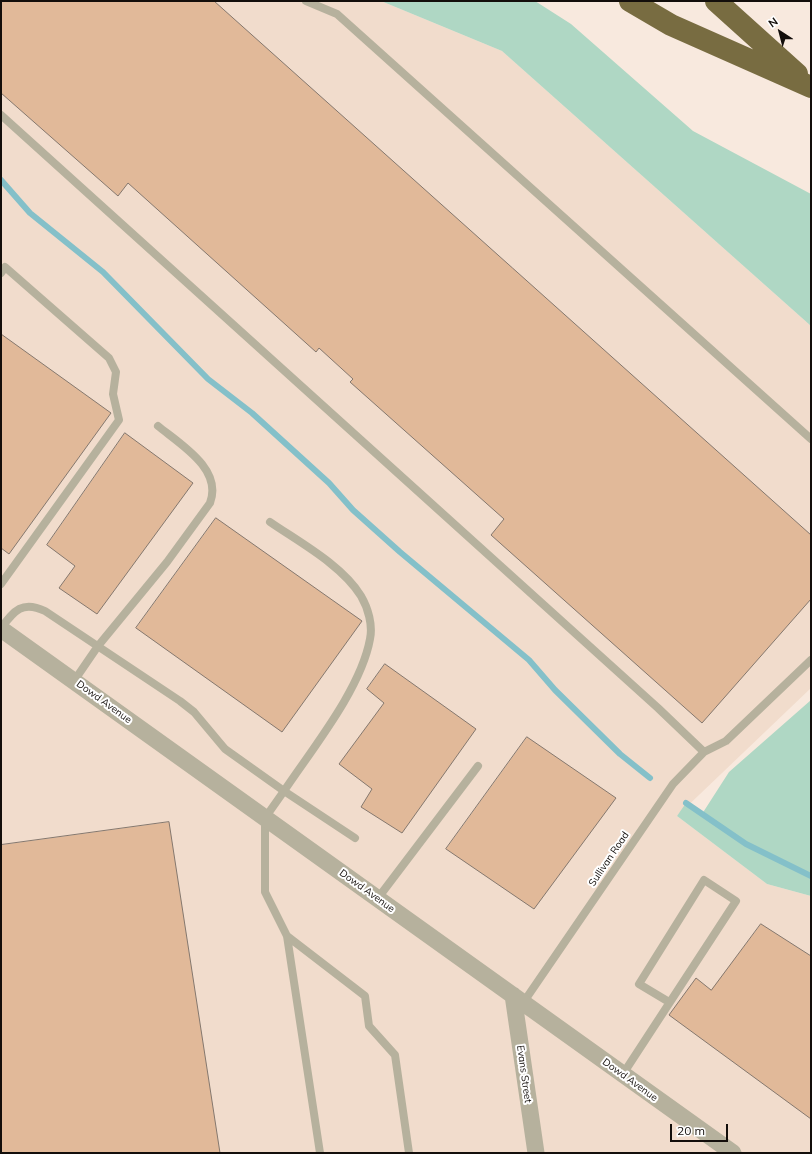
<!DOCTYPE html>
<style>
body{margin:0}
#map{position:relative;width:812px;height:1154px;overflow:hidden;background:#f8e9de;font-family:Mulish,sans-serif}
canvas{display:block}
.frame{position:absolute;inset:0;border:2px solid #130e0b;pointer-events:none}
.north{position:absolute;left:760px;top:12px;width:40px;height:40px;-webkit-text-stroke:3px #fff;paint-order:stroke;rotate:324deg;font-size:11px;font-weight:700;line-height:16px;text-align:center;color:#130e0b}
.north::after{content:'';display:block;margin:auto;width:14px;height:18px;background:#130e0b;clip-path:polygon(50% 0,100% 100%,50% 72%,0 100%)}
.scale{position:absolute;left:670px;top:1124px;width:58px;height:18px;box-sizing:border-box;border:2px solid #130e0b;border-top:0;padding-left:5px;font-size:12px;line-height:14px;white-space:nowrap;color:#130e0b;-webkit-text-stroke:3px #fff;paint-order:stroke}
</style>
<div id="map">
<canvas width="812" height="1154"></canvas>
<div class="frame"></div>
<div class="north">N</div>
<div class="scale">20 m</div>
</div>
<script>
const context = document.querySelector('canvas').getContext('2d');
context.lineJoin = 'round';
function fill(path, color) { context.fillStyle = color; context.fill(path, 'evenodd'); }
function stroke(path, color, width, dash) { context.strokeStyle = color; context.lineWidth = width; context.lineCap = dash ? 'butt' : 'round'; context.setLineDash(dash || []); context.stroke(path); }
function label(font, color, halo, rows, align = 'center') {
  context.font = font + ' Mulish,sans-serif'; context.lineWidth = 4; context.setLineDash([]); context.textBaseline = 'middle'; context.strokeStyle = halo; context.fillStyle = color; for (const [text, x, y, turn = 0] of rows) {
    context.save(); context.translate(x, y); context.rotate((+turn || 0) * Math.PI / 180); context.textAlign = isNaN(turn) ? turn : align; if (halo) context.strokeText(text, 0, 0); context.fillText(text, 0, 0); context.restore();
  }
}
fill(new Path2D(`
 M1 1H381L502 51 811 326V688L677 816 767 884 811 896V1153H1Z`), '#f1dccc');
fill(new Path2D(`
 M381 1H535L571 24 693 131 811 194V326L502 51Z
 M811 700V896L767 884 677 816 686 803 702 814 729 772Z`), '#afd7c4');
stroke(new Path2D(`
 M1 180 30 213 103 272 208 379 252 413 329 483 353 510 400 552 529 660 555 690 620 754 650 778
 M686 803 746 844 811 876`), '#84c0c9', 6);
const building = new Path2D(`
 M1 1H214L811 535V599L702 723 491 535 504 519 350 382 353 379 319 348 316 352 128 183 118 196 1 93Z
 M1 334 111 413 9 554 1 548Z
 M125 433 193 483 97 614 59 588 75 566 47 545Z
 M216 518 362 621 282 732 136 628Z
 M385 664 476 729 402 833 361 807 372 789 339 764 384 703 367 689Z
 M527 737 616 798 534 909 446 849Z
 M169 822 220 1153H1V845Z
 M761 924 811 956V1119L669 1015 696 978 711 990Z`);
fill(building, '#e1b999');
stroke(building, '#85786e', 1);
stroke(new Path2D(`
 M306 1 337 14 811 439
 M1 115 658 708 704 752
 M1 273 5 267 109 358 116 372 113 394 119 420 1 584
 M1 628C14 611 22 600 45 611L180 701 194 712 225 749 284 791C312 749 361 689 370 639 373 625 368 608 361 596 342 565 299 542 270 522
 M74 681 98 646 167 562 210 503C223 469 180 444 158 426
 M378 898 478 766
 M287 936 365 996 369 1026 395 1055 409 1153
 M523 1003 673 784 704 752 726 741 811 660
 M623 1074 736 901 704 880 639 984 669 1002
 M320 1153 287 936 265 892V818L284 791 355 838`), '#b6b19d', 8);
stroke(new Path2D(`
 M1 629 733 1153
 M513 995 536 1153`), '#b6b19d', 17);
stroke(new Path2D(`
 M630 1 671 25 811 87
 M716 1 797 74`), '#786c41', 22);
label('10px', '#130e0b', '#fff', [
 ["Dowd Avenue",104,702,36],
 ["Sullivan Road",609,859,-56],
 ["Dowd Avenue",367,891,36],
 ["Evans Street",524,1074,82],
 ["Dowd Avenue",630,1080,36]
]);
</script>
